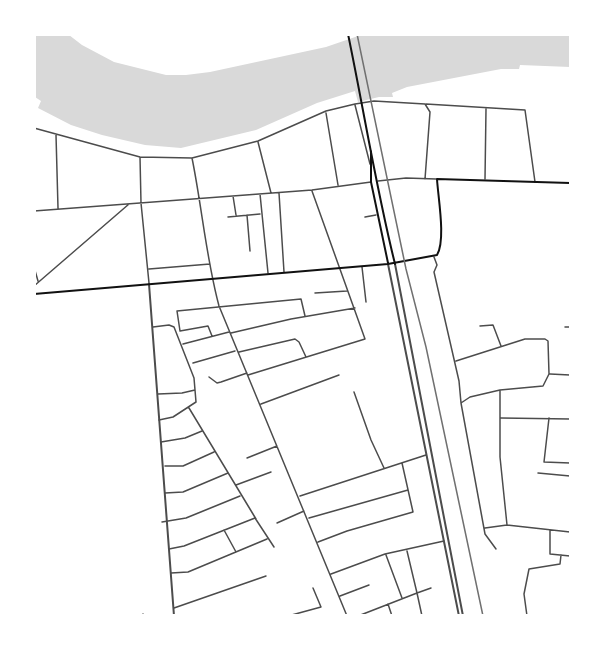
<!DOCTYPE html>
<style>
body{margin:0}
#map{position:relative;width:605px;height:650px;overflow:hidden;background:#fff;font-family:"Space Grotesk",sans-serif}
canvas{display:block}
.frame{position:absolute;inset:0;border:36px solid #fff;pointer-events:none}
</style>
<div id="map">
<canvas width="605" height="650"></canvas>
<div class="frame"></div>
</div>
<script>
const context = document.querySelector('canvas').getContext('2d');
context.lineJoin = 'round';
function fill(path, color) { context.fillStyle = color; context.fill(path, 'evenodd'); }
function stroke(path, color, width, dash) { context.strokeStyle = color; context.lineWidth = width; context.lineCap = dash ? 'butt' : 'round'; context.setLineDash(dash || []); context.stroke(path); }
fill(new Path2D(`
 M35 35H69L82 45 114 62 166 75H186L210 72 326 47 361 35H570V67L520 65 519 69H501L407 87 392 93 393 97H379L358 102 355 91 317 103 256 130 181 148 145 145 102 135 71 125 38 108 41 101 35 97Z`), '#d9d9d9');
stroke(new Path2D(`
 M426 104 525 110 535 182
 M355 105 370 164
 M326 113 338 185
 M34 128 140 157 192 158 258 141 326 111 355 104 374 101 425 104 430 112 425 179
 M56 135 58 208
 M258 142 271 193
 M140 157 141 203 149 283
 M192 158C202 207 206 258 219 306L347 616
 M485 179 486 109
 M378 181 406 178 436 179
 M279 193 284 272
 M260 194 268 273
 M233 196 236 215
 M34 211 312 190 371 182
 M247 215 250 251
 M228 217 260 214
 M365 217 376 215
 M434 257 437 265 434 272 459 381 461 403 485 534 496 549
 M34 267 38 281
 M362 267 366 302
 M149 269 210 264
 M34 286 129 204
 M315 293 347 291
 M480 326 493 325 501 346
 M153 327 169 325 174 327 194 378 196 402 173 417 159 420
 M565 327H570
 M231 333 291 319 355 308
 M212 336 208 326 180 331 177 311 301 299 305 316
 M183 344 229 332
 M239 352 295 339 299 342 306 357
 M456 361 525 339H545L548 341 549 374 543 386 500 390 470 397 461 403
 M193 363 235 351
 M550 374 570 375
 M248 375 365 339 312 191
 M209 377 217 383 221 382 247 373
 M500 391V457L507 525
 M354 392 371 440 384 468
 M158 394 182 393 195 390
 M261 404 339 375
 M189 408 256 519
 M501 418 570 419
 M549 418 544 462 570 463
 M161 442 185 438 202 431
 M247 458 277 446
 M165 466H183L214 452
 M538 473 570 476
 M236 485 271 472
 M165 493 183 492 228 473
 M300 496 426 455
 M309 518 408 490
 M162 522 186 518 240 496
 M277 523 304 511
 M485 528 507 525 570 532
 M224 530 236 552
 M550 530V554L570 556
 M318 542 347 531 413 512 402 463
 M169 549 184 546 255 518 274 547
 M407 551 417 593 431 588
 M386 555 402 598
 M171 573 188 572 267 539
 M331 574 385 554 444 541
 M340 596 369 585
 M388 604 392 616
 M174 608 266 576
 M143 614V616
 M288 616 321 607 313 588
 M358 616 417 593 422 616
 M527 616 524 594 529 569 560 564 561 555`), '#4c4c4c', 1.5);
stroke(new Path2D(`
 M388 264 459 616
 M395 264 463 616
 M149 284 174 616`), '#4c4c4c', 2);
stroke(new Path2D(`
 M348 34C364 111 376 188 395 264
 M371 151V182L388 263
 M34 294 388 264 437 255C446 240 438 197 437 179L570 183`), '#111', 2);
stroke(new Path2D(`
 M357 34 406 269 426 347 483 616`), '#707070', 1.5);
</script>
